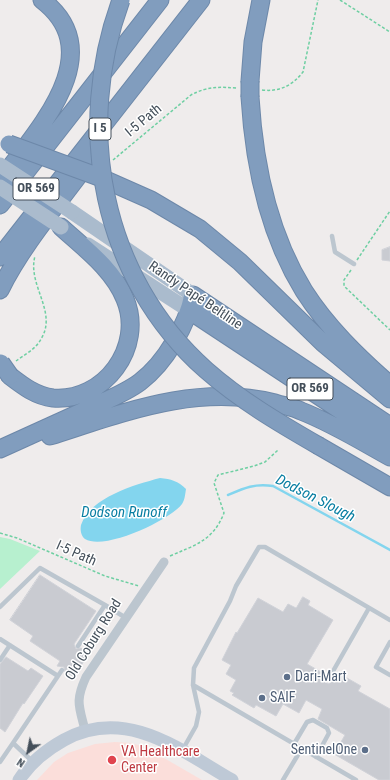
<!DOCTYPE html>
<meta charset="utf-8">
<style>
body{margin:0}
#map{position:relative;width:390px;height:780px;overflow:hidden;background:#efecec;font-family:"Roboto Condensed",sans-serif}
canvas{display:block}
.north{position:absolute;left:8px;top:732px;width:40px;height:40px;-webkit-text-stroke:3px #fff;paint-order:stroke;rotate:213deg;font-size:11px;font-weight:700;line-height:16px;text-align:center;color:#444f5a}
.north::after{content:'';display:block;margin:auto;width:14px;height:18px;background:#444f5a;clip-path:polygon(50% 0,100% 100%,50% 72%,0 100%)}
</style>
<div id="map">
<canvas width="390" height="780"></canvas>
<div class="north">N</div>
</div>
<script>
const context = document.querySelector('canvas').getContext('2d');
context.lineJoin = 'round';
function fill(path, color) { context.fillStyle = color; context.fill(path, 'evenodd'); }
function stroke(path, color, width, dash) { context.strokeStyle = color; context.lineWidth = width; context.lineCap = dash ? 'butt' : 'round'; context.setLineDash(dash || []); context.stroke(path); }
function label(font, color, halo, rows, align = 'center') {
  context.font = font + ' "Roboto Condensed",sans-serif'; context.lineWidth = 3; context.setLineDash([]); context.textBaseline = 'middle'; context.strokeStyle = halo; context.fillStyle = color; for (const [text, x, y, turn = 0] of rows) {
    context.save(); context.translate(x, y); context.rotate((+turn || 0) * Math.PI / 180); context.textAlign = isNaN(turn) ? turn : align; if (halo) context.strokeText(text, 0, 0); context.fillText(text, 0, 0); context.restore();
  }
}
fill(new Path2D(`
 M115 742 131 743 145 747 202 780H37L54 762 68 753 95 744Z`), '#fbdeda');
fill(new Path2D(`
 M0 537 10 539 40 551 0 589Z`), '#b7f0cf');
fill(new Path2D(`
 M160 478C171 479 178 481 186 489 185 495 185 499 182 504 170 520 105 551 85 539 81 536 80 530 81 525 91 497 134 485 160 478Z`), '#83d5ee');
stroke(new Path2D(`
 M228 495C244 488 255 483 273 486L390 550`), '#83d5ee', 2.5);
const building = new Path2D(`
 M390 247V261L382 260V250Z
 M40 575 96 611 74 644 76 649 81 648 89 653 74 677 65 672 64 667 57 666 60 661 30 641 33 636 10 620Z
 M303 597 310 601 308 605 333 620 307 664 321 672 318 678 327 683 329 684 334 677 338 679 340 674 361 686 358 691 390 709V780H379L334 754 345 735 318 719 322 709 306 700 299 713 283 704 276 716 256 705 254 708 232 695 234 693 230 691 236 680 226 674 231 665 222 660 236 632 237 633 258 598 283 612 288 604 296 608Z
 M6 657 28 671 31 668 43 676 24 704 23 703 5 732 0 728V664Z`);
fill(building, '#c9cbd1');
stroke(building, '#d0d2d8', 1);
const highway = new Path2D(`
 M250 81 253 42 261 0
 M250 97C254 164 268 233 304 291 327 327 358 357 390 385
 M99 177 151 200 200 229 240 262 323 343 390 399
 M0 181C35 132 112 54 42 0
 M0 205 160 0
 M0 257 201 0
 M0 290C22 245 61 200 91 159
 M190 311 390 443
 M10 376C23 386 36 396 53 398 104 402 145 347 125 299 113 269 84 248 61 227
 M50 436C123 413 197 383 275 403 284 406 293 407 301 411 332 423 361 441 390 457
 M319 446 390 487
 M0 449C29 436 57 423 86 410 104 401 124 394 140 382 166 362 187 325 193 295L390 426`);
stroke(highway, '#6d88a9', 19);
stroke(new Path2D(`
 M340 0 390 32
 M262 90C279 92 292 86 303 72L318 0
 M113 160 191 95C208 86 219 87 238 88
 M357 260 390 211
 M351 270 344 280V286L390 330
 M16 361C24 355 36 349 41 339 58 312 27 285 35 256
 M0 533 17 538 105 576 139 586
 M170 556C195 545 213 541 224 513L214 483 218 475 254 466 265 462 278 450`), '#6ecfa2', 1.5, [3, 2]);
stroke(new Path2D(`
 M332 236 335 252 354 264
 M0 607 40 568 105 605
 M0 639 58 676
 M390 642 376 667 390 675
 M78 646 105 605 126 618
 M0 660 10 645
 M328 680 369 608
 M193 685 356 780
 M294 744 307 722 313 720 327 728 329 733 316 757
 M183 749 196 726 199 712 193 685 194 668 230 601 236 586 259 547H265L390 620
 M32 761 13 743 62 670
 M0 762 13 743
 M283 780 302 748`), '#bcc6cf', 4.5);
stroke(new Path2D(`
 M85 730C79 706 75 701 86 677L164 562`), '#bcc6cf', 9);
stroke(new Path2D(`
 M19 780C30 763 46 750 64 740 126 706 180 750 232 780`), '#bec9d6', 13);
stroke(new Path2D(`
 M72 212 193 295
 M88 245 190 311`), '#aabbcd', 15);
stroke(highway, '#819dbe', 17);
const highwayBridge = new Path2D(`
 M121 0C74 128 101 277 206 370 240 400 279 423 319 446
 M250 97V81
 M9 144 99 177
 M1 363 10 376`);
stroke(highwayBridge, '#6d88a9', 19, []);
stroke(new Path2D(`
 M0 165 72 212
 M0 187 61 227`), '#aabbcd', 15);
stroke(highwayBridge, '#819dbe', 17);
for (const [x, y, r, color] of [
 [287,677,4,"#5c6f8a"],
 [262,698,4,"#5c6f8a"],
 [365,750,4,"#5c6f8a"],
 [112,760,5,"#e0444e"]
]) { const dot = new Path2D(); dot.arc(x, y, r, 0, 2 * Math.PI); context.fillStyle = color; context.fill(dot); stroke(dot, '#fff', 1.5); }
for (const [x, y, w] of [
 [100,129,22],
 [36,189,46],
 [310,389,46]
]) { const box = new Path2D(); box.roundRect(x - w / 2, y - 11, w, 22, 3); context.fillStyle = '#fff'; context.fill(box); stroke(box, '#444f5a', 1); }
label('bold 13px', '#444f5a', null, [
 ["I 5",100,129],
 ["OR 569",36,189],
 ["OR 569",310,389]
]);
label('14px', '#444f5a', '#fff', [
 ["I-5 Path",144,121,-40],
 ["Randy Papé Beltline",195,296,34],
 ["I-5 Path",76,554,24],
 ["Old Coburg Road",94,640,-58]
]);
label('14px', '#4e5e75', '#fff', [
 ["Dari-Mart",295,677],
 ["SAIF",270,698],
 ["SentinelOne",357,750,"right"]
], 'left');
label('14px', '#be3a42', '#fff', [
 ["VA Healthcare",121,752],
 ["Center",121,768]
], 'left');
label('italic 15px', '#087ea2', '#fff', [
 ["Dodson Slough",315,499,27],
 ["Dodson Runoff",124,513]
]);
</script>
